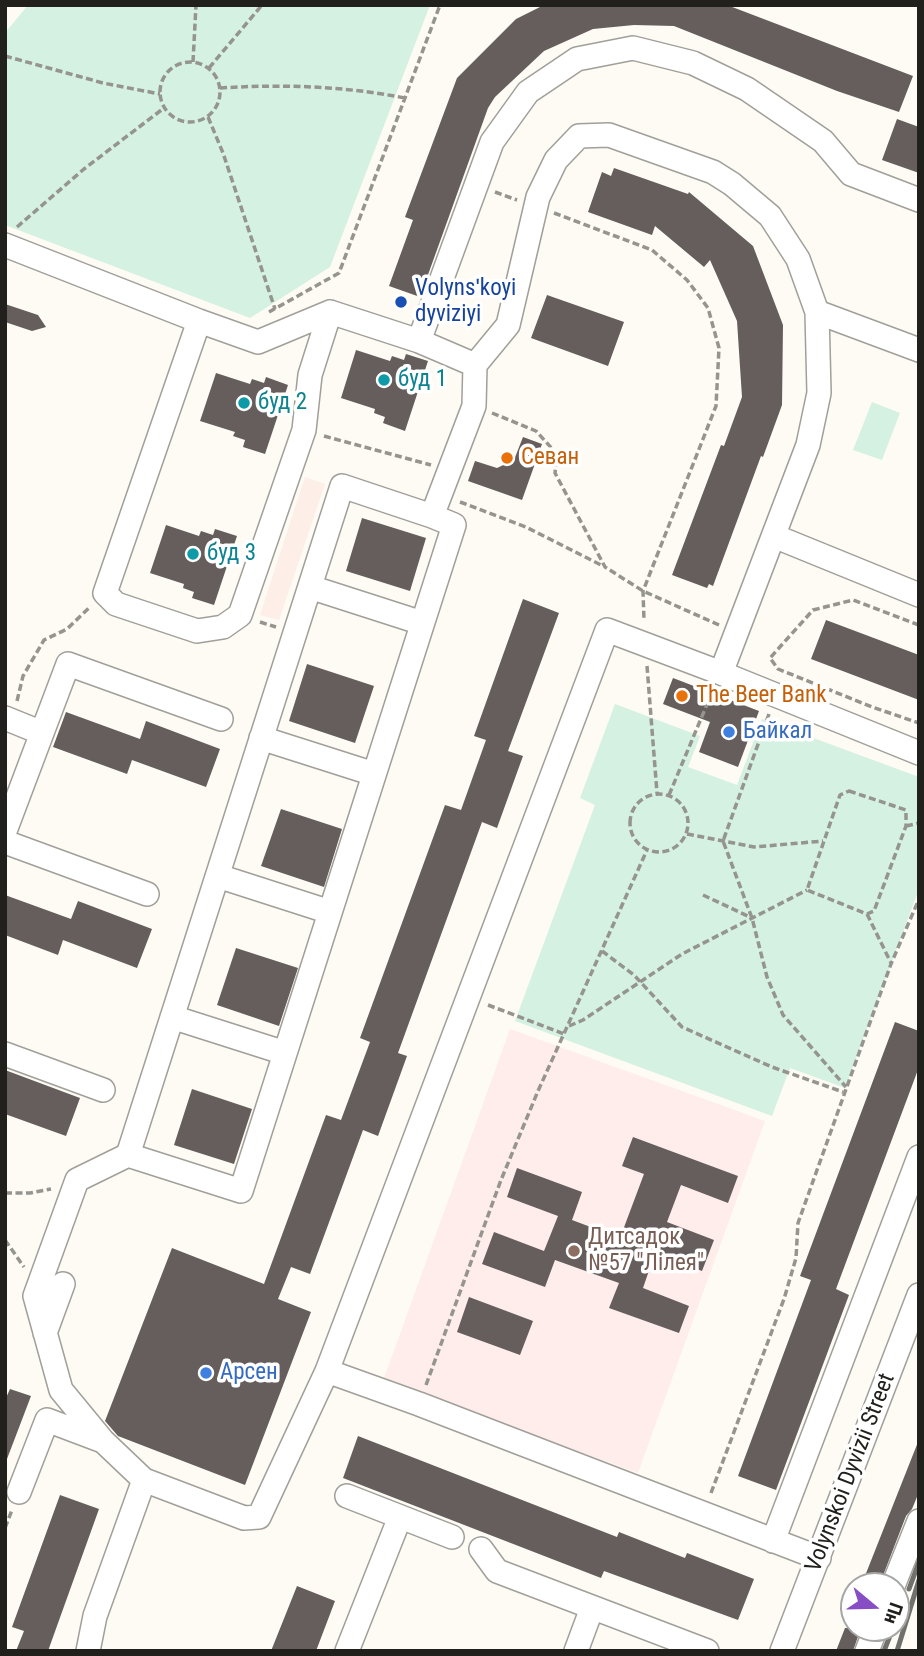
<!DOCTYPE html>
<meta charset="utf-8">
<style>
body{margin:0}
#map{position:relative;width:924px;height:1656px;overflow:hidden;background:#fdfbf4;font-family:"Roboto Condensed",sans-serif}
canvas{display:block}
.frame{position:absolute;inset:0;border:7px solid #21201d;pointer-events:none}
.north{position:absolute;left:840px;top:1572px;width:70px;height:70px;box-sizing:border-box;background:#fff;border:2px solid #a6a6a5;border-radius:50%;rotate:109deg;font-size:19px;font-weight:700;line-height:28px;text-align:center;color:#21201d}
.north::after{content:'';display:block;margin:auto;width:24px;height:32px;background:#874dc4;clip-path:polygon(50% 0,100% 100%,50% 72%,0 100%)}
</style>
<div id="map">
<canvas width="924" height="1656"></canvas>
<div class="frame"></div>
<div class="north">Пн</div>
</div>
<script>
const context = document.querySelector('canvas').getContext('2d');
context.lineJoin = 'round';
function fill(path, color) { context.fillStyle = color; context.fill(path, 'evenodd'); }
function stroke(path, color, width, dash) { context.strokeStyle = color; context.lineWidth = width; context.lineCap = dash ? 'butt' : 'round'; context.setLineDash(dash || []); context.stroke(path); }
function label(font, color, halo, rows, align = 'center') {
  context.font = font + ' "Roboto Condensed",sans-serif'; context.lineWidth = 7; context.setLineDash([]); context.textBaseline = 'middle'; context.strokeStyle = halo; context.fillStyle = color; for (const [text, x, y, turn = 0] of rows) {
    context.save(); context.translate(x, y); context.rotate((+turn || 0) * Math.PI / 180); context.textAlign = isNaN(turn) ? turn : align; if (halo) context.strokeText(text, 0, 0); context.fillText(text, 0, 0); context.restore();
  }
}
fill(new Path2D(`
 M305 477 325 484 279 620 260 615Z`), '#fdeee8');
fill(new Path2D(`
 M510 1029 765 1121 638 1473 383 1381Z`), '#feedeb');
fill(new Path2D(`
 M28 5H430L330 267 250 318 5 225V33Z
 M872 402 900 413 882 460 853 450Z
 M615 704 700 736 688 767 737 785 762 719 919 777V889L845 1088 790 1068 772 1116 515 1021 595 805 580 798Z`), '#d4f1e2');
fill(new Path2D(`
 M544 5H727L913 76 899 112 837 91 674 26 634 25 593 29 544 51 495 97 488 108 420 297 389 286 413 220 405 217 457 78 516 19Z
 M897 119 919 127V173L882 160Z
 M614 168 688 194 689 192 753 246 783 325 782 405 763 457 761 456 713 586 709 584 707 588 672 575 721 445 724 446 742 397 737 321 710 260 704 267 655 226 652 235 588 212 602 172 611 176Z
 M547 295 624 322 608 366 531 338Z
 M5 304 38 315 46 327 32 331 5 322Z
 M356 350 390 361 392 356 404 360 406 354 428 361 405 431 383 423 385 417 374 413 375 409 341 398Z
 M216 373 250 384 252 379 264 383 266 377 288 385 265 454 243 447 245 440 233 436 235 432 200 421Z
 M523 437 542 444 522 500 468 481 475 461 497 468 514 460Z
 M362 518 426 538 410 591 346 571Z
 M166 525 199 536 201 531 213 535 215 529 237 536 214 605 192 598 194 592 183 588 184 584 150 573Z
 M523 599 559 613 508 751 523 756 497 828 482 822 398 1053 407 1056 378 1136 363 1130 310 1274 291 1267 278 1299 311 1312 245 1485 118 1436 105 1421 172 1248 264 1284 326 1115 341 1120 370 1042 360 1038 445 805 461 810 486 740 474 736Z
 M826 620 919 655V700L811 659Z
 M307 664 374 686 355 743 289 721Z
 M673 678 759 711 738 767 699 752 710 722 663 704Z
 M66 712 140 739 146 721 220 749 206 787 132 760 127 774 53 747Z
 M281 809 342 829 324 887 261 866Z
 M5 895 71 919 78 901 152 929 137 968 63 940 58 955 5 935Z
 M236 948 298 968 279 1026 217 1005Z
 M895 1022 919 1031V1067L836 1289 849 1295 776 1490 738 1476 811 1280 800 1276Z
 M5 1070 80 1098 66 1136 5 1114Z
 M192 1089 252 1109 234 1164 174 1145Z
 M633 1137 738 1176 728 1203 681 1185 667 1222 714 1240 702 1271 655 1253 643 1288 689 1306 679 1333 609 1308 619 1283 555 1260 545 1287 482 1264 494 1232 544 1251 558 1216 507 1197 517 1168 582 1192 572 1220 620 1238 644 1174 622 1166Z
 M469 1297 533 1321 520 1355 457 1332Z
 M10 1389 31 1396 7 1459 5 1400Z
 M358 1436 617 1537 619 1532 685 1558 687 1553 754 1579 738 1620 604 1571 601 1578 343 1478Z
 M918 1442 919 1492 912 1509 906 1516 879 1586H861Z
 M60 1495 99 1509 48 1651H16L24 1631 12 1627Z
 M297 1586 335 1601 316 1651H271Z
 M845 1628H861L853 1651H836Z`), '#655e5c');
const minor = new Path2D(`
 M919 200 851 174 823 141 747 89 693 63 633 48 577 59 528 92 492 142 419 341 475 365 508 325 538 197 556 160 579 136 609 135 713 172 732 184 770 216 798 259 817 312 919 350
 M5 245 199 321 258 342 330 312 419 341
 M199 321 105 593 116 604 197 631 223 627 240 615 304 430 310 375 330 312
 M432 516 342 486 128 1155 241 1191 454 525 432 516 474 406 475 365
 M774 536 919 595
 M310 587 422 623
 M721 673 808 445 819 393 817 312
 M5 718 42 733
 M261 738 374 774
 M5 831 68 664 221 719
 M5 842 147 894
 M218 876 330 912
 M172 1017 285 1053
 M5 1054 103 1090
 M128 1155 77 1180 35 1296 61 1390 103 1441 144 1480 244 1518 259 1517 327 1371
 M45 1333 63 1284
 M19 1492 47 1420 100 1440
 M347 1496 452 1537
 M773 1541 919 1157
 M481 1549 497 1571 707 1651
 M819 1558 419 1404 327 1371 607 630 721 673 919 753
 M893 1586 919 1521
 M88 1651 95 1616 144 1480
 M347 1651 400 1517
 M576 1651 592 1608
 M782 1651 919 1295
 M867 1651 876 1628`);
stroke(minor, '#a19f99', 26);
stroke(new Path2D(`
 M5 56 103 83 160 94
 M160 92a30 30 0 1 1 60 0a30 30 0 1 1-60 0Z
 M193 62 196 5
 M209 68 262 5
 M220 88C283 84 343 86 405 98
 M208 117 223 153 275 309
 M495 192 517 200
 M554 213 652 250 687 280 708 308 719 348 716 406 643 591 644 620
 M17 227 84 169 164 108
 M269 312 339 273 440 5
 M492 413 536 431 557 454 555 473 605 567 643 591 719 625
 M324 436 431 465
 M460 502 526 527 603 566
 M260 622 276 627
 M919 625 853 600 813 610 770 658 778 669 872 707 919 723
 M647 666 657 793
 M17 701 23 676 44 640 67 629 91 606
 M769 714 723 841 752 918 767 977 783 1015 846 1087
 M849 791 906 810V826L874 911 867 914 807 890 840 795Z
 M630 823a29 29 0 1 1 58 0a29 29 0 1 1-58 0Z
 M669 795 713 690
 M906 826 919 823
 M687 834 754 847 823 841
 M703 895 752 918
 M867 914 891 963
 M602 951 634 975 682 1027 772 1067 843 1092
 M488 1005 564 1034
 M569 1026 583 1020 682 954 807 890
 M5 1193H30L51 1189
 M5 1240 24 1267
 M426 1385 501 1180 538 1091 647 850
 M711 1493 784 1299 796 1258 798 1223 891 964 919 899
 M5 1528 12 1510`), '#95948f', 3.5, [7, 3.5]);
stroke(minor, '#fff', 23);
stroke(new Path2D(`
 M909 1589 919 1562
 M884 1651 893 1628
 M897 1651 919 1580`), '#71706c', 5);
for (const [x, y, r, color] of [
 [401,302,7,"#1a4fb4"],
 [384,380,7,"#0f9aa8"],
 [244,403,7,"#0f9aa8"],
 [507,458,7,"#e8710a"],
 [193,554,7,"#0f9aa8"],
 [682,696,7,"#e8710a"],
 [729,732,7,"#3f7fe0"],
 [574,1251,7,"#8d6e63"],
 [206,1373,7,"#3f7fe0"]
]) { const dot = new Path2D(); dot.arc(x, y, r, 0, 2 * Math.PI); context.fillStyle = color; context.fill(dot); stroke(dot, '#fff', 2.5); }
label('23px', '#164399', '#fff', [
 ["Volynsʹkoyi",415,289],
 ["dyviziyi",415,315]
], 'left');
label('23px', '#0d838f', '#fff', [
 ["буд 1",398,380],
 ["буд 2",258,403],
 ["буд 3",207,554]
], 'left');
label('23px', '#c56008', '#fff', [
 ["Севан",521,458],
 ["The Beer Bank",696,696]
], 'left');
label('23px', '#366cbe', '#fff', [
 ["Байкал",743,732],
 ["Арсен",220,1373]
], 'left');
label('23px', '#785e54', '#fff', [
 ["Дитсадок",588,1238],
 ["№57 \"Лілея\"",588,1264]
], 'left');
label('23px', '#21201d', '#fff', [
 ["Volynskoi Dyvizii Street",851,1473,-69]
]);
</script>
